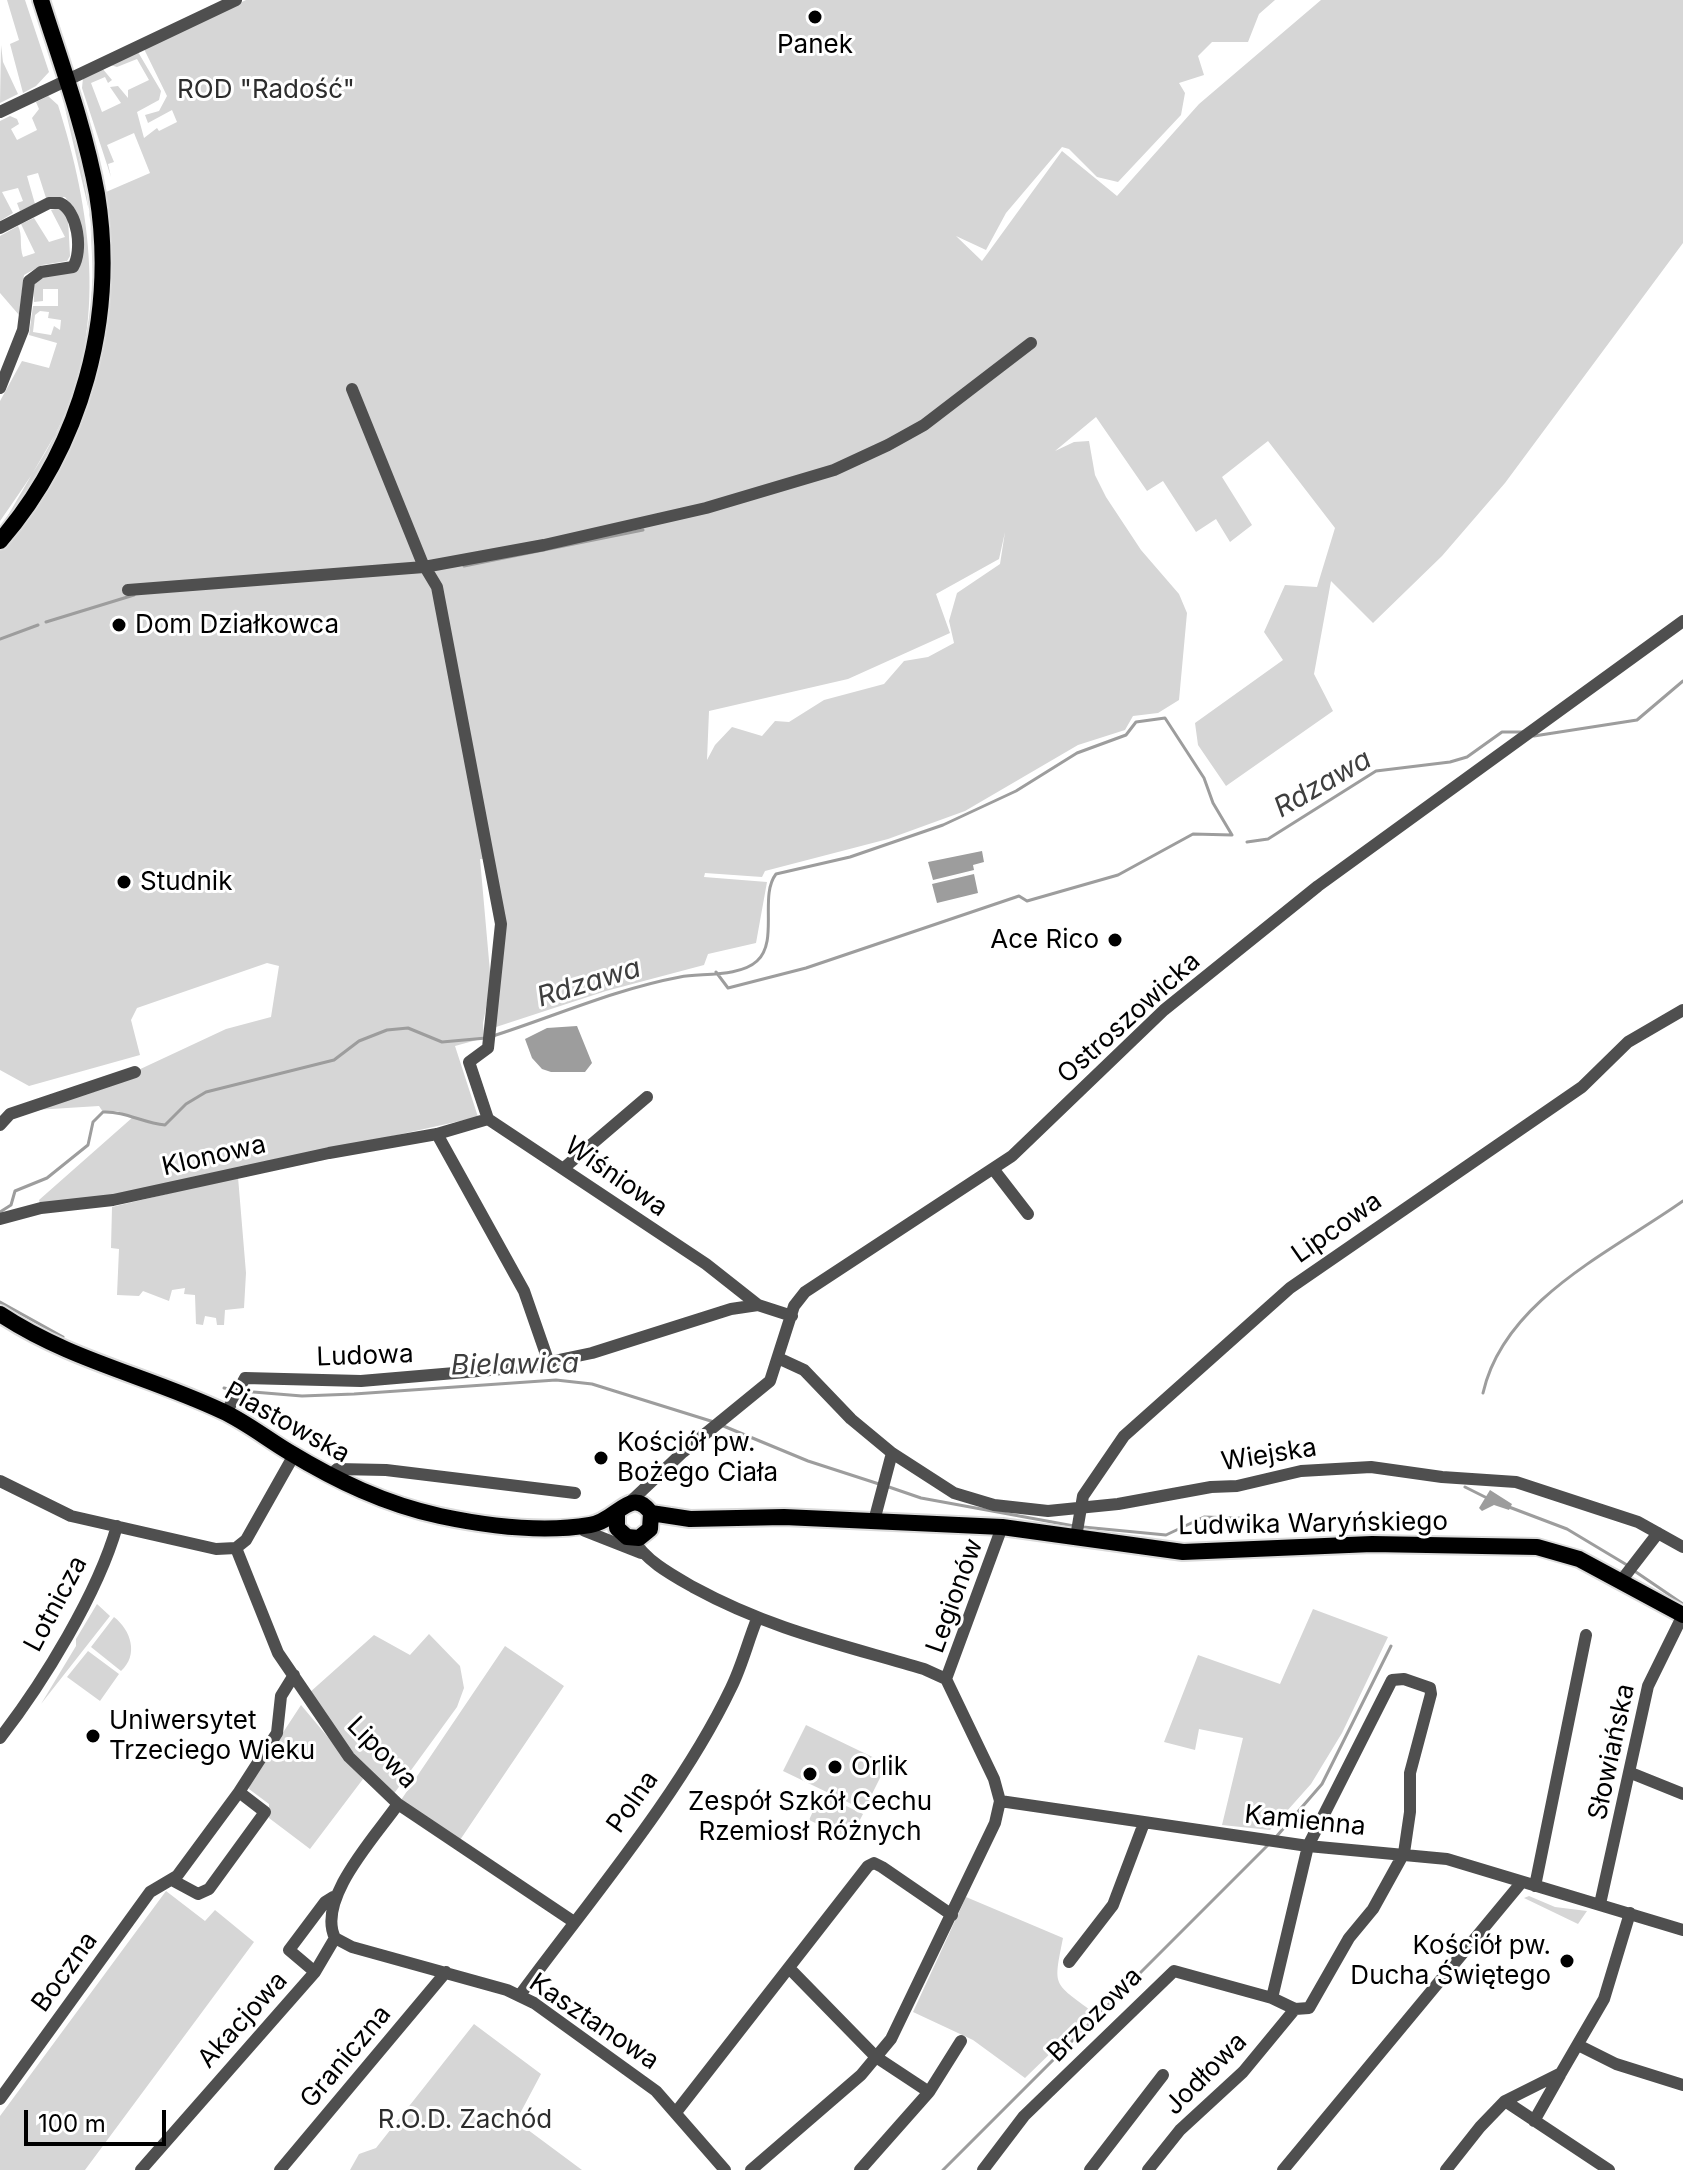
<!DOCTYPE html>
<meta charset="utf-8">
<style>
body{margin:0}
#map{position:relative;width:1683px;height:2170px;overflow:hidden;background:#fff;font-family:Inter,sans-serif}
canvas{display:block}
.scale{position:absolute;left:24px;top:2110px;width:142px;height:36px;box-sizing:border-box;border:4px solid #000;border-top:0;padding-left:10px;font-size:24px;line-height:28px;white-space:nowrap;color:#000;-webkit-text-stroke:6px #fff;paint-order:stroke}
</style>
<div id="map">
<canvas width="1683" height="2170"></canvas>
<div class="scale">100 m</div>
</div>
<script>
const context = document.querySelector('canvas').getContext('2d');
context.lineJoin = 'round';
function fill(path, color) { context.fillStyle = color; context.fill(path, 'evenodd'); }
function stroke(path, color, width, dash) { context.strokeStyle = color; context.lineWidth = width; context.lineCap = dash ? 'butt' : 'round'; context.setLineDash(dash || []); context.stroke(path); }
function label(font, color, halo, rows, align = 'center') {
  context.font = font + ' Inter,sans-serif'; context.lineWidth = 6; context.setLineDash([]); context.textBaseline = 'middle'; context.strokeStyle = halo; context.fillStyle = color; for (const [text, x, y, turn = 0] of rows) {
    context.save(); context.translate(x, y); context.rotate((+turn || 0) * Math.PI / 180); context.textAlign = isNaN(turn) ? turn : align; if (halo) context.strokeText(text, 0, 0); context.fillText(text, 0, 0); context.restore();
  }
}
fill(new Path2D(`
 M7 0H25L49 72 36 86 23 93 10 44 19 40Z
 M246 0H1275L1259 14 1248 42H1212L1198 56 1204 75 1179 83 1185 93 1181 115 1118 182 1097 177 1069 149 1062 147 1006 213 986 250 956 236 982 261 1062 151 1117 196 1199 104 1321 0H1683V243L1505 483 1442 556 1373 623 1331 581 1314 674 1333 711 1226 786 1198 745 1195 723 1283 660 1264 632 1285 585 1317 587 1335 528 1268 441 1222 477 1252 525 1230 542 1216 519 1196 532 1163 481 1147 491 1096 417 1055 451 1074 442 1089 441 1095 475 1106 497 1141 550 1179 594 1187 613 1179 700 1158 713 1133 716 1125 730 1078 745 965 811 888 839 765 871 762 877 705 873 704 877 767 882 756 943 708 954 704 965 606 991 493 1028 501 934 489 859H480L491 983 483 1023 484 1038 455 1046 478 1117 370 1141V1146L41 1208 39 1200 133 1117 117 1111 103 1112 99 1106 19 1111 134 1072 226 1029 271 1017 279 966 267 963 137 1008 131 1020 140 1055 29 1086 0 1070V551C72 467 105 392 111 277 112 251 100 216 106 192L150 173 134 133 107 145 114 162 108 164 111 177 82 88 83 78 102 68 112 80 108 83 105 77 91 83 102 112 121 103 110 87 118 86 128 98V90L149 80 137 59 117 67 110 65 138 52 161 91 159 100 137 112 144 138 157 128 159 131 177 122 172 110 148 123 145 115 159 111 167 96 144 49ZM1005 532 1000 564 957 593 949 621 954 643 928 657 904 661 884 684 824 700 789 722 775 721 762 736 732 727 715 745 707 760 709 711 848 679 950 633 936 594 999 559Z
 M1 45 3 62 18 94 0 103Z
 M48 96 58 105C91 209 108 325 59 427 43 460 21 491 0 521V401L22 361 49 368 57 343 29 335 33 306H58V289H43V301L34 302 33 285 41 277 60 274 82 253 77 212 65 197 46 198 38 173 27 176 35 204 20 211 17 203 23 201 18 188 2 192 13 213 0 221V121L10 116 17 119 19 124 11 129 17 140 37 130 32 118 39 109 36 102ZM40 311 49 312 48 318 61 320 60 330 54 326 51 335 33 332 35 315Z
 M64 104C99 211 108 325 62 431 46 466 21 498 0 529L66 416 81 365 90 315 93 277 90 215Z
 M59 208 68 218 70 256 67 261 42 265 24 275 19 315 0 293V236L18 226C23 235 19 245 23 257L35 253 21 224 34 218 49 242 65 237 51 210Z
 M238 1177 246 1273 244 1308 225 1310 224 1325H217L216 1318 205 1316 203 1325 196 1324 195 1295 184 1294 185 1288 172 1290 169 1301 143 1291 139 1296 117 1295 119 1249 111 1248 112 1207Z
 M97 1604 110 1616 41 1704 76 1646V1639Z
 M1313 1609 1388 1637 1342 1733 1311 1784 1270 1830 1222 1825 1243 1738 1199 1729 1195 1750 1164 1742 1198 1655 1280 1684Z
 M114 1617C131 1630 139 1655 121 1671L91 1647Z
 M429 1634 460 1666 464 1688 457 1707 393 1795 355 1757 309 1693 374 1635 410 1655Z
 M505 1646 564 1686 460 1840 401 1800Z
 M88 1651 119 1674 100 1701 67 1677Z
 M301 1705 363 1779 310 1849 269 1818V1804L249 1789 250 1783Z
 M806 1725 887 1764 864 1810 783 1771Z
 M821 1794 863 1814 850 1839 809 1820Z
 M166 1891 205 1921 215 1910 254 1942 85 2170H0V2116Z
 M1529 1896 1555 1907 1587 1911 1578 1924 1524 1898Z
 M966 1897 1063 1938C1053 1988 1053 1982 1093 2012L1025 2078 973 2040 913 2012Z
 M474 2024 541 2074 516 2121 582 2170H350L359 2154 376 2148Z`), '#d6d6d6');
fill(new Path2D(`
 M982 851 984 862 973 865 974 870 933 880 928 862Z
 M974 874 978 893 937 903 932 884Z
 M577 1026 592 1063 585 1072H551L542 1069 532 1058 525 1039 547 1028Z
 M1490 1490 1512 1504 1509 1510 1494 1505 1482 1511 1479 1508Z`), '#9d9d9d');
stroke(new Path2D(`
 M464 566 643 530
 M46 622 134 595
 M0 639 38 625
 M1534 736 1637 720 1683 681
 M1247 842 1268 839 1376 771 1450 762 1467 757 1502 732H1523
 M716 972 728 988 806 968 1019 896 1027 901 1118 875 1193 834 1232 835
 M493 1036C555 1016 616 989 680 977 701 973 740 977 757 961 779 941 759 896 776 874L850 857 943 825 1016 791 1077 753 1126 735 1136 722 1165 718 1204 778 1213 803 1232 835
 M0 1212 11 1205 15 1191 47 1178 88 1145 93 1122 103 1112C125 1111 143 1123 165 1125L186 1104 206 1092 334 1060 359 1041 387 1030 408 1028 442 1042 486 1038
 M0 1302 63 1337
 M224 1388 233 1390
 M241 1391 302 1396 354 1394 556 1380 592 1384 714 1422
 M1483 1393C1504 1300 1611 1252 1683 1201
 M721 1425 808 1461 879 1484
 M886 1486 921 1498 1074 1526
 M1465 1487 1487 1498
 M1509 1507 1567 1529 1627 1565
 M1083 1527 1166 1535 1204 1517 1269 1519
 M1633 1570 1683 1604
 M1276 1837 1322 1784 1391 1646
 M943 2170 1268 1845`), '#9d9d9d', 3);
const major = new Path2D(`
 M0 541C82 446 117 317 97 194 85 128 61 63 41 0
 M0 1314C69 1360 148 1376 222 1411 246 1422 267 1439 289 1452 337 1481 385 1504 440 1516 487 1526 542 1533 590 1525 617 1521 631 1485 651 1513L650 1529 639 1538 627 1537 617 1528V1513
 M651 1513 690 1519 784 1517 1002 1527 1183 1552 1372 1544 1537 1547 1579 1559 1683 1615`);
stroke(major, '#dbdbdb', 20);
stroke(new Path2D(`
 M0 112 236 0
 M0 228 49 203H60C78 211 83 251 73 267L41 272 29 281 23 330 0 388
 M352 389 422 562 437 587 501 924 488 1048 469 1062 488 1119 706 1264 758 1305 792 1316
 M128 590 424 567 544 545 706 508 834 470 888 445 924 425 1031 343
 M0 1125 10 1114 135 1072
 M437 1134 524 1291 549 1363
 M565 1167 647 1097
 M994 1170 1028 1214
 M0 1219 41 1208 113 1200 329 1153 437 1134 488 1119
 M778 1358 804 1370 851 1419 892 1453 954 1493 994 1505 1048 1511 1118 1504 1211 1487 1237 1486 1301 1471 1371 1467 1442 1477 1516 1482 1638 1522 1683 1547
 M226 1413 245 1378 361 1381 525 1367 592 1353 731 1309 758 1305
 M331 1476 337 1469 386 1470 575 1493
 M0 1481 71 1516 216 1549 236 1548
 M629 1503 683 1452 770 1381 794 1306 805 1292 1012 1156 1164 1010 1318 886 1683 621
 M874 1521 892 1453
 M585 1531 641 1553
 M1076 1537 1083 1496 1124 1436 1290 1288 1582 1087 1628 1042 1683 1010
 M632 1538C646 1561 670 1574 693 1587 772 1630 840 1644 924 1669L946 1679 994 1779 1000 1801 995 1823 891 2039 861 2075 751 2170
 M236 1548 278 1653 349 1757 398 1804 574 1922
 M236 1548 246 1540 294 1455
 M1621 1581 1658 1533
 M946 1679 1002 1527
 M1404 1679 1430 1688 1431 1694 1410 1773V1812L1404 1853 1373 1909 1349 1938 1309 2008 1295 2009 1272 1998 1308 1846 1392 1680Z
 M0 1738C43 1683 98 1593 117 1526
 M1631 1773 1683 1794
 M1000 1801 1308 1846 1447 1859 1683 1930
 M398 1804C376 1836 316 1899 335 1938L352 1947 507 1990 534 2003 656 2091 725 2170
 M172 1880 198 1894 209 1889 265 1812 239 1792
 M1535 1886 1586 1635
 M1600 1904 1648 1686 1683 1615
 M1069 1962 1113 1905 1144 1823
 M789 1968 876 2057 929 2092 961 2041
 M315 1972 289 1950 325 1902 333 1897
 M520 1995C589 1901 681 1793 731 1688 742 1666 748 1641 757 1619
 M1578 2045 1616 2064 1683 2085
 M0 2099 150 1892 177 1876 239 1792 277 1733 281 1696 294 1675
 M1505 2101 1609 2170
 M677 2111 868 1866 874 1863 882 1867 952 1915
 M1534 2121 1560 2075
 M141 2170 315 1972 335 1938
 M280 2170 446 1972
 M860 2170 929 2092
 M983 2170 1024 2116 1174 1971 1272 1998
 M1090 2170 1163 2075
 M1148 2170 1180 2130 1243 2072 1295 2009
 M1283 2170 1521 1883
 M1446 2170 1480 2127 1505 2101 1561 2073 1604 1999 1630 1913`), '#4f4f4f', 12);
stroke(major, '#000', 16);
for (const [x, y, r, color] of [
 [815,17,8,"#000"],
 [119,625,8,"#000"],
 [124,882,8,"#000"],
 [1115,940,8,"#000"],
 [601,1458,8,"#000"],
 [93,1736,8,"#000"],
 [835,1767,8,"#000"],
 [810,1774,8,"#000"],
 [1567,1961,8,"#000"]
]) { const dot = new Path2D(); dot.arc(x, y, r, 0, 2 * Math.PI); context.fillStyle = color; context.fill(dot); stroke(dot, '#fff', 3); }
label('26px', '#000', '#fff', [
 ["Panek",815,45,"center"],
 ["Dom Działkowca",135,625],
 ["Studnik",140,882],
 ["Ace Rico",1099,940,"right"],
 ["Kościół pw.",617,1443],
 ["Bożego Ciała",617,1473],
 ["Uniwersytet",109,1721],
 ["Trzeciego Wieku",109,1751],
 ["Orlik",851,1767],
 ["Zespół Szkół Cechu",810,1802,"center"],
 ["Rzemiosł Różnych",810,1832,"center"],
 ["Kościół pw.",1551,1946,"right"],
 ["Ducha Świętego",1551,1976,"right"]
], 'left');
label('26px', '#2d2d2d', '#fff', [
 ["ROD \"Radość\"",266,90],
 ["R.O.D. Zachód",465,2120]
]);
label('26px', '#000', '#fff', [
 ["Ostroszowicka",1129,1018,-42],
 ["Klonowa",214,1156,-13],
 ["Wiśniowa",616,1177,35],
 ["Lipcowa",1337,1228,-35],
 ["Ludowa",365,1356,-2],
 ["Piastowska",287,1423,29],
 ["Wiejska",1269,1455,-9],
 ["Ludwika Waryńskiego",1313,1524,-1],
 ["Legionów",955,1596,-70],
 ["Lotnicza",56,1604,-62],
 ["Słowiańska",1612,1752,-78],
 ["Lipowa",382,1753,46],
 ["Polna",633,1802,-55],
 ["Kamienna",1305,1821,6],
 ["Boczna",65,1972,-54],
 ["Brzozowa",1095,2015,-45],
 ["Akacjowa",243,2020,-48],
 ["Kasztanowa",594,2022,34],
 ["Graniczna",346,2057,-50],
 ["Jodłowa",1206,2074,-45]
]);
label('italic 28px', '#3e3e3e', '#fff', [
 ["Rdzawa",1323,784,-30],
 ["Rdzawa",589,983,-17],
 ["Bielawica",515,1365,-1]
]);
</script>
